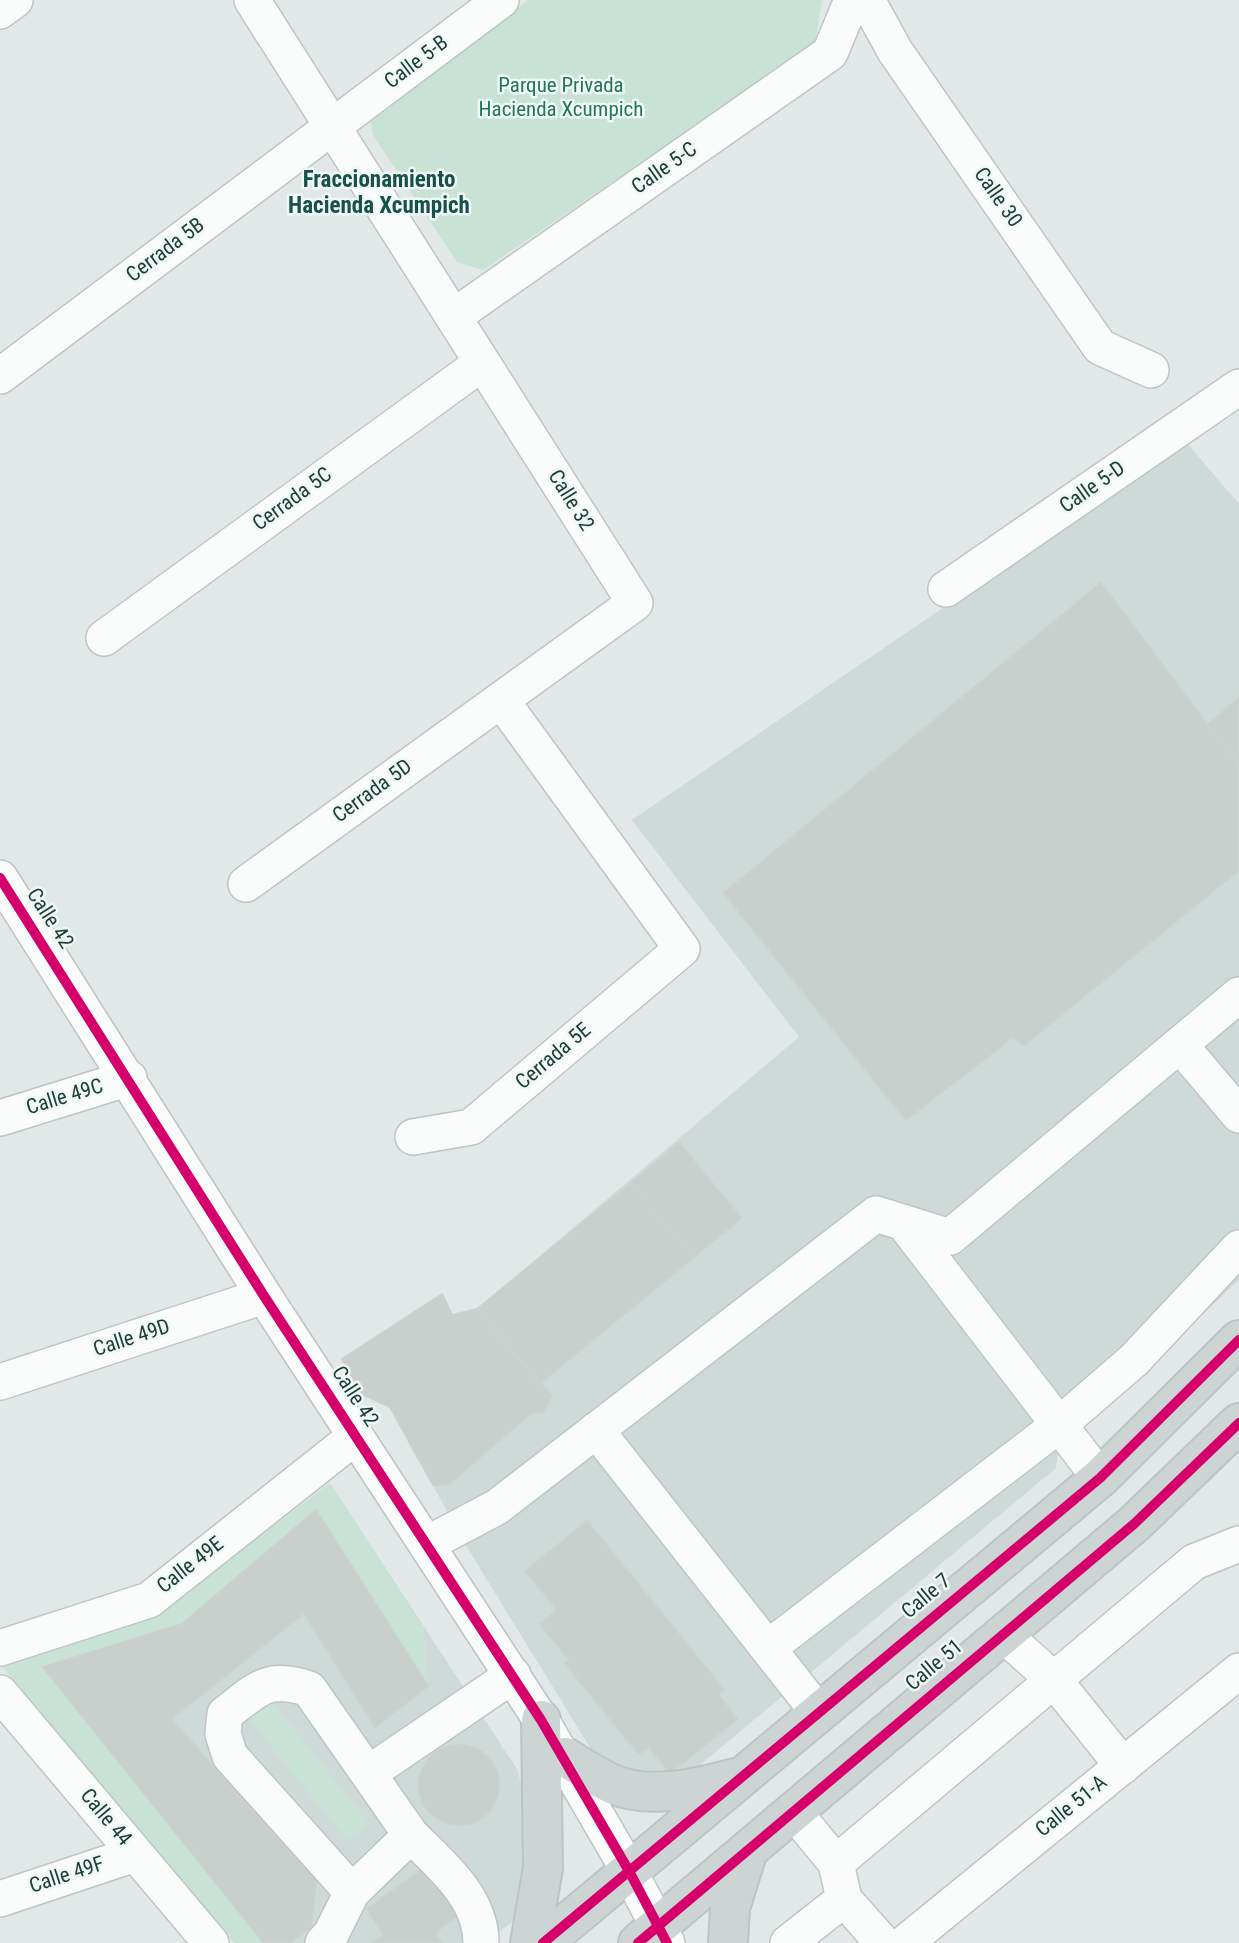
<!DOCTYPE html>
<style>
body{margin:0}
canvas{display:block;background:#e1e8e7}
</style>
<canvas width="1239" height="1943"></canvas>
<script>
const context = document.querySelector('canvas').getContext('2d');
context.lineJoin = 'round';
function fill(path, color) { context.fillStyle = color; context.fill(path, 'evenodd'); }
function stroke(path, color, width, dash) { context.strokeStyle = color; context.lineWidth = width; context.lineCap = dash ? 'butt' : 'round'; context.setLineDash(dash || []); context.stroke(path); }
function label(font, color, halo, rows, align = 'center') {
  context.font = font + ' "Roboto Condensed",sans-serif'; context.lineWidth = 5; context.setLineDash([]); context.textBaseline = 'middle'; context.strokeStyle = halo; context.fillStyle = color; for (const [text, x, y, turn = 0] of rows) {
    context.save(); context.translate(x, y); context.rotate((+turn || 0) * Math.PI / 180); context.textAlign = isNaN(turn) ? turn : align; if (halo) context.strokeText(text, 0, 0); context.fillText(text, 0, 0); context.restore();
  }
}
fill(new Path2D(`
 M1186 442 1239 504V1280L1058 1451 1056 1468 689 1774 637 1773 594 1754 465 1544 390 1407 362 1394 342 1359 442 1294 453 1315 477 1309 799 1037 632 820Z
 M330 1483 517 1769 527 1804 529 1866 513 1922 483 1943H239L6 1661 171 1605Z`), '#cedad7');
fill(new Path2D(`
 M528 0H822L815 44 483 270 457 262 373 135 371 122Z
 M330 1483 424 1628 428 1686 316 1511 182 1624 44 1667 264 1943H234L0 1664 171 1605Z
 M270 1699 369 1823 347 1840 247 1717Z`), '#c8e3d5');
const building = new Path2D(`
 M1101 583 1239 767V870L1024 1045 1013 1037 906 1120 724 893Z
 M1239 698V764L1207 725Z
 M679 1143 741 1218 693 1258 631 1183Z
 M631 1183 693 1258 539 1384 477 1309Z
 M442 1294 452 1315 477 1309 552 1396 543 1412 531 1413 449 1484 433 1485 390 1407 362 1394 342 1359Z
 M316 1510 428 1686 375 1727 304 1613 171 1719 316 1881 311 1927 290 1943H264L43 1667 182 1624Z
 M587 1521 724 1690 718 1695 737 1719 670 1773 649 1747 639 1754 565 1663 570 1660 540 1624 557 1610 526 1571Z
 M419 1785a40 40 0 1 1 80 0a40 40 0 1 1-80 0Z
 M422 1869 459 1914 435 1933 442 1943H373L384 1935 367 1909Z`);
fill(building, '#c8cfcd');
stroke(building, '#cad1cf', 2);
const minor = new Path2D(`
 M867 0 895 51 1100 347 1151 370
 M0 11 15 0
 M453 317 830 53 852 0
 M0 376 501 0
 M946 589 1239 387
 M104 638 482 363
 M0 878 264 1296 541 1720 629 1871 667 1943
 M246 884 635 603 252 0
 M1180 1045 1239 1115
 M0 1118 129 1078
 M413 1137 471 1127 682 949 501 700
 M903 1222 1100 1478
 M0 1382 264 1296
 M596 1430 818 1712
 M427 1544 497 1507 876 1214 950 1237 1239 995
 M1003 1634 1054 1680 1123 1766
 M0 1648 149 1600 356 1436
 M768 1648 1060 1424 1134 1360 1239 1248
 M0 1693 211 1943
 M369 1773 513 1675
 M793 1811 836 1863 844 1899 883 1943
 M411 1835C441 1865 481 1897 481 1943
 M836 1863 1194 1562 1239 1544
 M0 1899 135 1854
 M323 1943 331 1934 352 1892 411 1835 309 1689C267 1675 258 1689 225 1714L223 1734 230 1756 352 1892
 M788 1943 844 1899
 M905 1943 1239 1671`);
const major = new Path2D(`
 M565 1757C580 1766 596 1777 612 1784 650 1800 697 1788 735 1778
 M530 1943 543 1868 541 1720
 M543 1943 1100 1478 1239 1340
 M638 1943 1134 1524 1239 1423
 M728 1943 730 1908 748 1850`);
stroke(minor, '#bec5c4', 38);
stroke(major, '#bbc5c3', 42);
stroke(minor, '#fafcfb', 35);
stroke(major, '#ccd5d4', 38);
stroke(new Path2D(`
 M0 878 264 1296 541 1720 629 1871 667 1943
 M543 1943 1100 1478 1239 1340
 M638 1943 1134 1524 1239 1423`), '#d6006c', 10);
label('21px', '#1e3d39', '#eff8f5', [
 ["Calle 5-B",417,63,-37],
 ["Calle 5-C",665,169,-35],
 ["Calle 30",997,198,55],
 ["Cerrada 5B",166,251,-37],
 ["Calle 5-D",1093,488,-35],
 ["Cerrada 5C",293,500,-36],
 ["Calle 32",570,501,58],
 ["Cerrada 5D",373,792,-36],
 ["Calle 42",49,919,57],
 ["Cerrada 5E",554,1057,-40],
 ["Calle 49C",65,1098,-17],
 ["Calle 49D",132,1339,-18],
 ["Calle 42",354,1397,57],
 ["Calle 49E",191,1566,-38],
 ["Calle 7",927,1597,-40],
 ["Calle 51",935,1666,-40],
 ["Calle 51-A",1072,1807,-39],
 ["Calle 44",105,1818,50],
 ["Calle 49F",67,1876,-18]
]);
label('21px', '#247752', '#eff8f5', [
 ["Parque Privada",561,87],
 ["Hacienda Xcumpich",561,111]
]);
label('bold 23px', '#18504c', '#eff8f5', [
 ["Fraccionamiento",379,181],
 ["Hacienda Xcumpich",379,207]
]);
</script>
